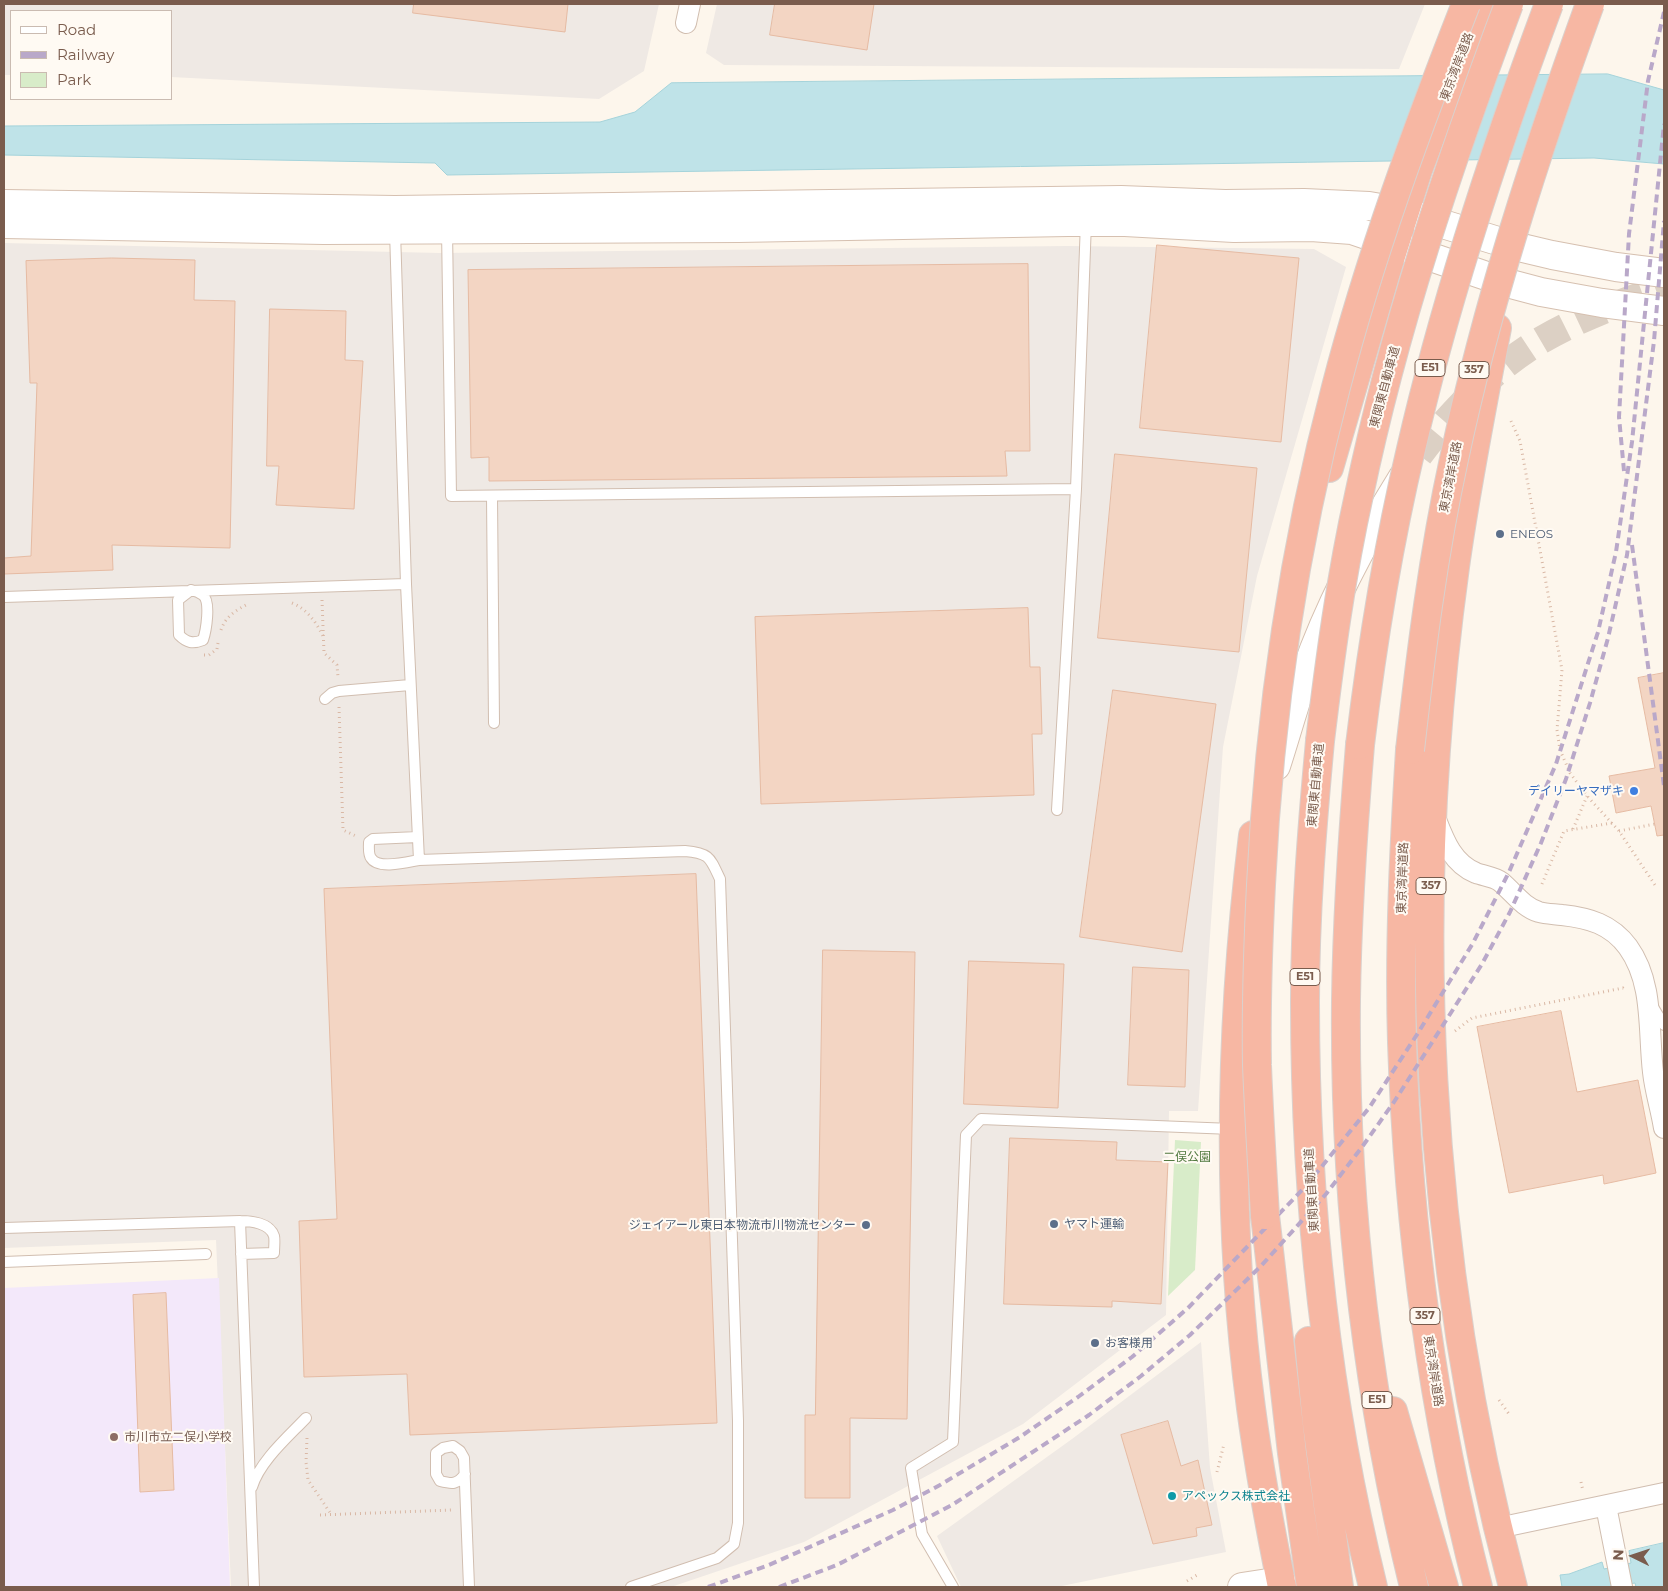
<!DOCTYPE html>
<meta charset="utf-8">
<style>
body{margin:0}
#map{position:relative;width:1668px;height:1591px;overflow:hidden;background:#fdf6ec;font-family:Montserrat,sans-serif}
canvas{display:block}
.frame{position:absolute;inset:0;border:5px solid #7a5c4d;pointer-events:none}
.legend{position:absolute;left:10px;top:10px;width:162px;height:90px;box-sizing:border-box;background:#fffaf3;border:1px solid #cabbb1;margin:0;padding:6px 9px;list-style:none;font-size:15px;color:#7a5c4d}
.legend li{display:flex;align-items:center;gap:10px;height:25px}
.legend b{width:25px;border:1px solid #cabbb1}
.north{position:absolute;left:1608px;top:1531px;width:50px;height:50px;-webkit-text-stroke:4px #fffaf3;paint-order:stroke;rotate:274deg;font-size:14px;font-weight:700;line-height:20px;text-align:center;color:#7a5c4d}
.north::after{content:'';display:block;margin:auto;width:18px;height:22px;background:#7a5c4d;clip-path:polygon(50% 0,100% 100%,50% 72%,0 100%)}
</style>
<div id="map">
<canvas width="1668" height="1591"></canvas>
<div class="frame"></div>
<ul class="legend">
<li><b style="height:6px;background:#fff"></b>Road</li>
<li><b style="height:6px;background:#b9a8c9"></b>Railway</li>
<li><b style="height:14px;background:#d8ecc9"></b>Park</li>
</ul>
<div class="north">N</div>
</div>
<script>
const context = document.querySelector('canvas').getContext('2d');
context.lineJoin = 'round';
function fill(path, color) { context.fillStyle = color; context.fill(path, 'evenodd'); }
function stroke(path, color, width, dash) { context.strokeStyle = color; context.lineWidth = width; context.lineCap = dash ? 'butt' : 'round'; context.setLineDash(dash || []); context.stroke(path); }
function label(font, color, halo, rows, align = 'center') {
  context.font = font + ' Montserrat,"Noto Sans JP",sans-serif'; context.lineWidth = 4; context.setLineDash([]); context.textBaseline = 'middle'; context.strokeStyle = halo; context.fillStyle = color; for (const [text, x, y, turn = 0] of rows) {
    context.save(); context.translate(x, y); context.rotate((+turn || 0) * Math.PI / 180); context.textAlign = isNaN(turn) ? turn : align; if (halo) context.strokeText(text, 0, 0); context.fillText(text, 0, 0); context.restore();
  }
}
fill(new Path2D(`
 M4 4H659L644 71 599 99 171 77V11H11V75H4Z
 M717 4H1425L1399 69 724 65 706 53Z
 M4 243 440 253 1067 246 1314 249 1346 267 1257 576 1223 747 1198 1111H1169L1166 1315 1023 1424 804 1542 671 1587H231L216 1240 4 1248Z
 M1201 1342 1210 1468 1226 1552 1057 1587H961L937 1536 1072 1439Z`), '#efe9e4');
fill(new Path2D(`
 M219 1278 230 1587H4V1288Z`), '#f3e8fa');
fill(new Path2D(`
 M1175 1140 1201 1142 1195 1270 1168 1296Z`), '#d8ecc9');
const water = new Path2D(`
 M1608 74 1664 90V164L1594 158 447 175 435 163 4 155V126L600 122 635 112 671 83Z
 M1664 1543V1587H1636L1635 1583 1612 1587H1562L1560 1575 1569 1574 1602 1562 1604 1569 1631 1563 1629 1551Z`);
fill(water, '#bfe3e8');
stroke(water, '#a5d3da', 1);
const building = new Path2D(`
 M414 4H568L565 32 413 13Z
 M775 4H874L867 50 770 35Z
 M1157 245 1299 258 1281 442 1140 428Z
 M112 258 195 260 194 300 235 301 230 548 112 545 113 570 4 574V558L31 556 37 383H30L26 261Z
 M1028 264 1030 451H1005L1007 476 489 481V457L471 458 468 270Z
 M270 309 346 311 345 360 363 361 354 509 276 505 279 466H267Z
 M1115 454 1257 468 1239 652 1098 638Z
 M1028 608 1030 667H1040L1042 734H1032L1034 795 761 804 755 617Z
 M1664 673V835L1657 836 1651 806 1616 813 1609 776 1655 768 1638 678Z
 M1113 690 1216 704 1182 952 1080 937Z
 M696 874 717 1423 410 1435 407 1374 304 1377 299 1221 337 1219 324 889Z
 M823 950 915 952 907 1419 850 1418V1498H805V1415H815Z
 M969 961 1064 964 1058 1108 964 1104Z
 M1133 967 1189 970 1185 1087 1128 1085Z
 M1561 1011 1577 1092 1638 1080 1656 1173 1604 1184 1603 1175 1509 1193 1477 1027Z
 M1010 1138 1117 1142 1116 1160 1168 1162 1161 1304 1112 1301V1307L1004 1304Z
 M166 1293 174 1490 140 1492 133 1295Z
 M1168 1421 1181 1466 1198 1460 1212 1525 1196 1528 1197 1536 1153 1544 1121 1435Z`);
fill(building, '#f3d5c3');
stroke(building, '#e6bba3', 1);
stroke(new Path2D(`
 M1419 455C1452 411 1491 371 1538 342 1577 319 1621 302 1664 288`), '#dcd0c4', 28, [28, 14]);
const lane = new Path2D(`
 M447 230 451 496 1076 489 1086 222
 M395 231 406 584 419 860
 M492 496 494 723
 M191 590C195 591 200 593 203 595 211 602 206 631 203 640 193 644 187 643 179 635L178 600Z
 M4 597 406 584
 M325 699 332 693 339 691 410 685
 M1057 810 1076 489
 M418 837 373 839 369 842C369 847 368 854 371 858 378 870 408 862 419 860L685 851C710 853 710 858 720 879L738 1421V1523L734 1544 717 1558 631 1587
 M1653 1007 1664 1025
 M240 1221C251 1221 270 1223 274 1236 275 1240 274 1248 274 1253L241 1254
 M4 1228 240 1221 254 1587
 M4 1262 206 1254
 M465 1474C457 1485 452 1484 440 1481L436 1474V1453L443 1448 453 1446 460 1451 464 1458 469 1587
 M252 1487C260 1461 288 1437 306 1418
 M953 1587 922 1534 911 1468 953 1442 966 1135 981 1119 1232 1129`);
const street = new Path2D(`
 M686 23 690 4
 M1435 817C1444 840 1452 863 1476 873 1484 876 1495 877 1501 882 1514 893 1523 907 1539 912 1546 914 1555 914 1562 915 1589 918 1611 924 1628 947 1654 983 1648 1030 1653 1072 1655 1091 1661 1109 1664 1128
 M1606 1506 1622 1587
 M1498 1528 1664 1493`);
const secondary = new Path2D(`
 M4 204 395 210 1121 200 1225 204 1304 203 1369 206 1404 212 1514 246 1552 255 1616 267 1664 273
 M4 224 324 230 738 228 1068 222H1125L1234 228 1311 227 1352 230 1507 283 1541 292 1602 303 1664 311
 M1276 766C1286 735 1295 702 1306 671 1330 603 1365 538 1403 477
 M1242 1587 1281 1581`);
const highway = new Path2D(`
 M1497 328C1482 408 1466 487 1455 567 1408 907 1425 1256 1513 1587
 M1329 468 1386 272 1418 170 1481 4
 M1320 741C1312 828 1305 915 1305 1002 1305 1198 1326 1396 1373 1587
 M1360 745C1353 830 1347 915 1346 1000 1344 1197 1367 1396 1414 1587
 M1410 750C1404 847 1399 945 1402 1042 1408 1226 1432 1409 1478 1587
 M1253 835C1230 1023 1226 1220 1251 1408 1259 1468 1270 1528 1282 1587
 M1265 1215 1292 1453 1311 1587
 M1309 1341 1317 1424 1339 1587
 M1393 1411 1444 1587`);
stroke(lane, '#d1beb0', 12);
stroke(street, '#d1beb0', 22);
stroke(secondary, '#d6c0b0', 30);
stroke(highway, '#dad1cd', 30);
stroke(new Path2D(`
 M1511 421 1520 441 1562 670 1557 730 1560 750 1570 773 1587 796 1619 831 1655 885
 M322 600 324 653 337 665 338 677
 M292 603C307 609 316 622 323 636
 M221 630C225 617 236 610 248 604
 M204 655H209L217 649 218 643
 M339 707 343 830 358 837
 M1573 829 1587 796
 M1619 831 1655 824
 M1542 884 1564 831 1612 823
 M1455 1031 1472 1018 1623 988 1626 990
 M1499 1400 1509 1414
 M307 1438 306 1462 308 1480 331 1514
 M1217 1472 1224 1444
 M1581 1482 1583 1491
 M320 1515 452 1510
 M1187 1581 1197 1575`), '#d9b8a5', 3, [1, 4]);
stroke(lane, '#fff', 10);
stroke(street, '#fff', 20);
stroke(secondary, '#fff', 28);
stroke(highway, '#f7b7a3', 28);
stroke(new Path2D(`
 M1624 471 1619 417 1629 234 1648 81 1664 12
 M1632 545 1664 786
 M708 1587 769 1565 893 1510 940 1485 1020 1437 1078 1397 1132 1357 1188 1308 1306 1186 1369 1108 1418 1033 1473 943 1509 872 1556 764 1598 632 1616 552 1632 442 1664 124
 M779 1587 837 1565 952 1505 1089 1415 1141 1376 1190 1335 1261 1266 1326 1194 1362 1147 1394 1102 1482 964 1510 912 1541 843 1566 779 1590 703 1608 638 1627 555 1654 341 1664 221`), '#b9a8c9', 4, [8, 5]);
const highwayBridge = new Path2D(`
 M1320 741C1330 658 1341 576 1359 495 1394 327 1449 164 1509 4
 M1360 745C1372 645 1388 546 1411 449 1446 297 1495 149 1549 4
 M1410 750C1421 652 1433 555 1454 459 1487 304 1536 153 1590 4
 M1265 1215C1262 1165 1259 1115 1257 1065 1256 1005 1258 945 1261 885 1269 717 1293 550 1336 387 1370 256 1417 129 1466 4`);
stroke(highwayBridge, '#dad1cd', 30, []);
stroke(highwayBridge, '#f7b7a3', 28);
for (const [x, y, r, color] of [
 [1500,534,5,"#5c6f8a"],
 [1634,791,5,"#3f7fe0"],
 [1054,1224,5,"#5c6f8a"],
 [866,1225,5,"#5c6f8a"],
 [1095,1343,5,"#5c6f8a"],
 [114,1437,5,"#8d6e63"],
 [1172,1496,5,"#0f9aa8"]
]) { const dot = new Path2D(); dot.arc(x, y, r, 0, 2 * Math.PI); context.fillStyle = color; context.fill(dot); stroke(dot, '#fffaf3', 2); }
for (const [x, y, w] of [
 [1430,368,30],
 [1474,370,30],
 [1431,886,30],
 [1305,977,30],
 [1425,1316,30],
 [1377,1400,30]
]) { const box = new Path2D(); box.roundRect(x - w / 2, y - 8.5, w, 17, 4); context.fillStyle = '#fffaf3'; context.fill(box); stroke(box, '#7a5c4d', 1); }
label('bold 11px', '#7a5c4d', null, [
 ["E51",1430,368],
 ["357",1474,370],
 ["357",1431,886],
 ["E51",1305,977],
 ["357",1425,1316],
 ["E51",1377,1400]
]);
label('12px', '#7a5c4d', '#fffaf3', [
 ["東京湾岸道路",1457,67,-69],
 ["東関東自動車道",1385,387,-75],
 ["東京湾岸道路",1451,477,-79],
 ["東関東自動車道",1316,785,-85],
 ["東京湾岸道路",1403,878,-88],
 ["東関東自動車道",1312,1190,-94],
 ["東京湾岸道路",1433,1371,81]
]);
label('12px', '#4e5e75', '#fffaf3', [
 ["ENEOS",1510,534],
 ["ヤマト運輸",1064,1224],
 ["ジェイアール東日本物流市川物流センター",856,1225,"right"],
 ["お客様用",1105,1343]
], 'left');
label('12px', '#366cbe', '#fffaf3', [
 ["デイリーヤマザキ",1624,791]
], 'right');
label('12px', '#537a41', '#fffaf3', [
 ["二俣公園",1187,1157]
]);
label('12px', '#785e54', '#fffaf3', [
 ["市川市立二俣小学校",124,1437]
], 'left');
label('12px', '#0d838f', '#fffaf3', [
 ["アペックス株式会社",1182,1496]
], 'left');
</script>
